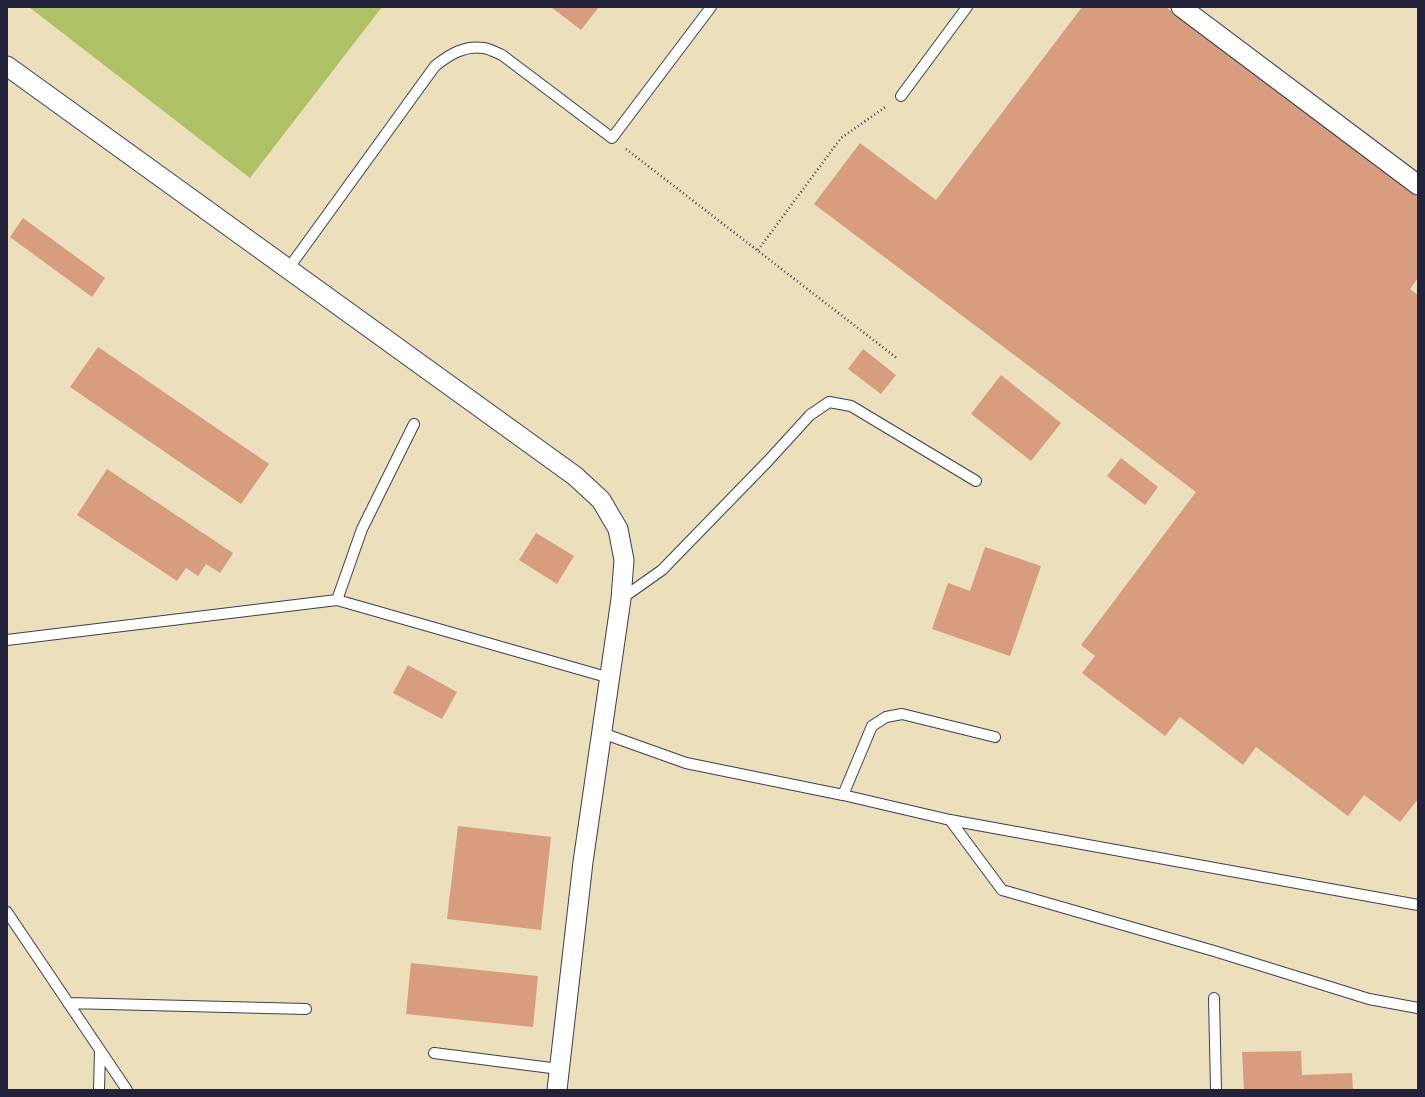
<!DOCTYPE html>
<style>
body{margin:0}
#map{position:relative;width:1425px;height:1097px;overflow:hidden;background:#ebdfbc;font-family:"Gentium Book Plus",serif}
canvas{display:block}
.frame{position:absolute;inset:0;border:8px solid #22223b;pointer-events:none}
</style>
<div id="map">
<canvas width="1425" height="1097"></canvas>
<div class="frame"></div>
</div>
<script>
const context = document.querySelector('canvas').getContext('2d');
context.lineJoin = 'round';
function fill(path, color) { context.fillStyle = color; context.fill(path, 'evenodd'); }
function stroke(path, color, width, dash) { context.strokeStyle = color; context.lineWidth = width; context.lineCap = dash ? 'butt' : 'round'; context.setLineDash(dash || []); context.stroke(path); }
fill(new Path2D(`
 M29 7H382L250 178Z`), '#afc165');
fill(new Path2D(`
 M551 7H599L581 30Z
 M1082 7H1166L1418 197V278L1410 289 1418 295V799L1400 822 1364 795 1348 816 1256 747 1243 765 1180 717 1165 736 1082 673 1095 656 1081 645 1196 492 814 204 860 143 936 200Z
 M23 218 105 278 92 297 10 237Z
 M98 347 269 464 241 504 70 387Z
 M863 349 896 375 881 394 848 369Z
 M1001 375 1061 423 1031 461 971 414Z
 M1121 458 1158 487 1145 505 1107 476Z
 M107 469 233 553 220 573 206 564 198 576 186 568 177 581 77 515Z
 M536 533 574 556 557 584 519 560Z
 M985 547 1041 566 1010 656 932 629 948 583 970 591Z
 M408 665 457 692 442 719 393 693Z
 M458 826 551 837 541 930 447 919Z
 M411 963 538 976 533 1027 406 1014Z
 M1301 1051 1302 1075 1352 1073 1353 1090H1244L1242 1052Z`), '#d89c7f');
const lane = new Path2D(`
 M901 96 967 7
 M288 269 435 66C450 54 465 45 484 48 490 49 497 53 502 55L612 138 711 7
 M621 599 662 570 768 461 810 415 829 402 851 406 976 481
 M337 600 362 529 414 424
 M7 640 337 600 610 678
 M602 733 686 763 843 795 950 820 1418 905
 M843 795 872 726 886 717 902 714 995 737
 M950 820 1002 890 1214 951 1369 999 1418 1008
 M7 912 127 1090
 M1214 998 1216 1090
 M68 1003 306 1009
 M434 1053 559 1069
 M99 1090 100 1050`);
const street = new Path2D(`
 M1181 7 1418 185
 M7 66 575 476 601 500 618 529 624 560 621 599 583 862 557 1090`);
stroke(lane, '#403e4e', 12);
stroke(street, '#403e4e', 21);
stroke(new Path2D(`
 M626 149 898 359
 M758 250 841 138 887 106`), '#403e4e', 2.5, [1, 3]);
stroke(lane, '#fff', 10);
stroke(street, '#fff', 19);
</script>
